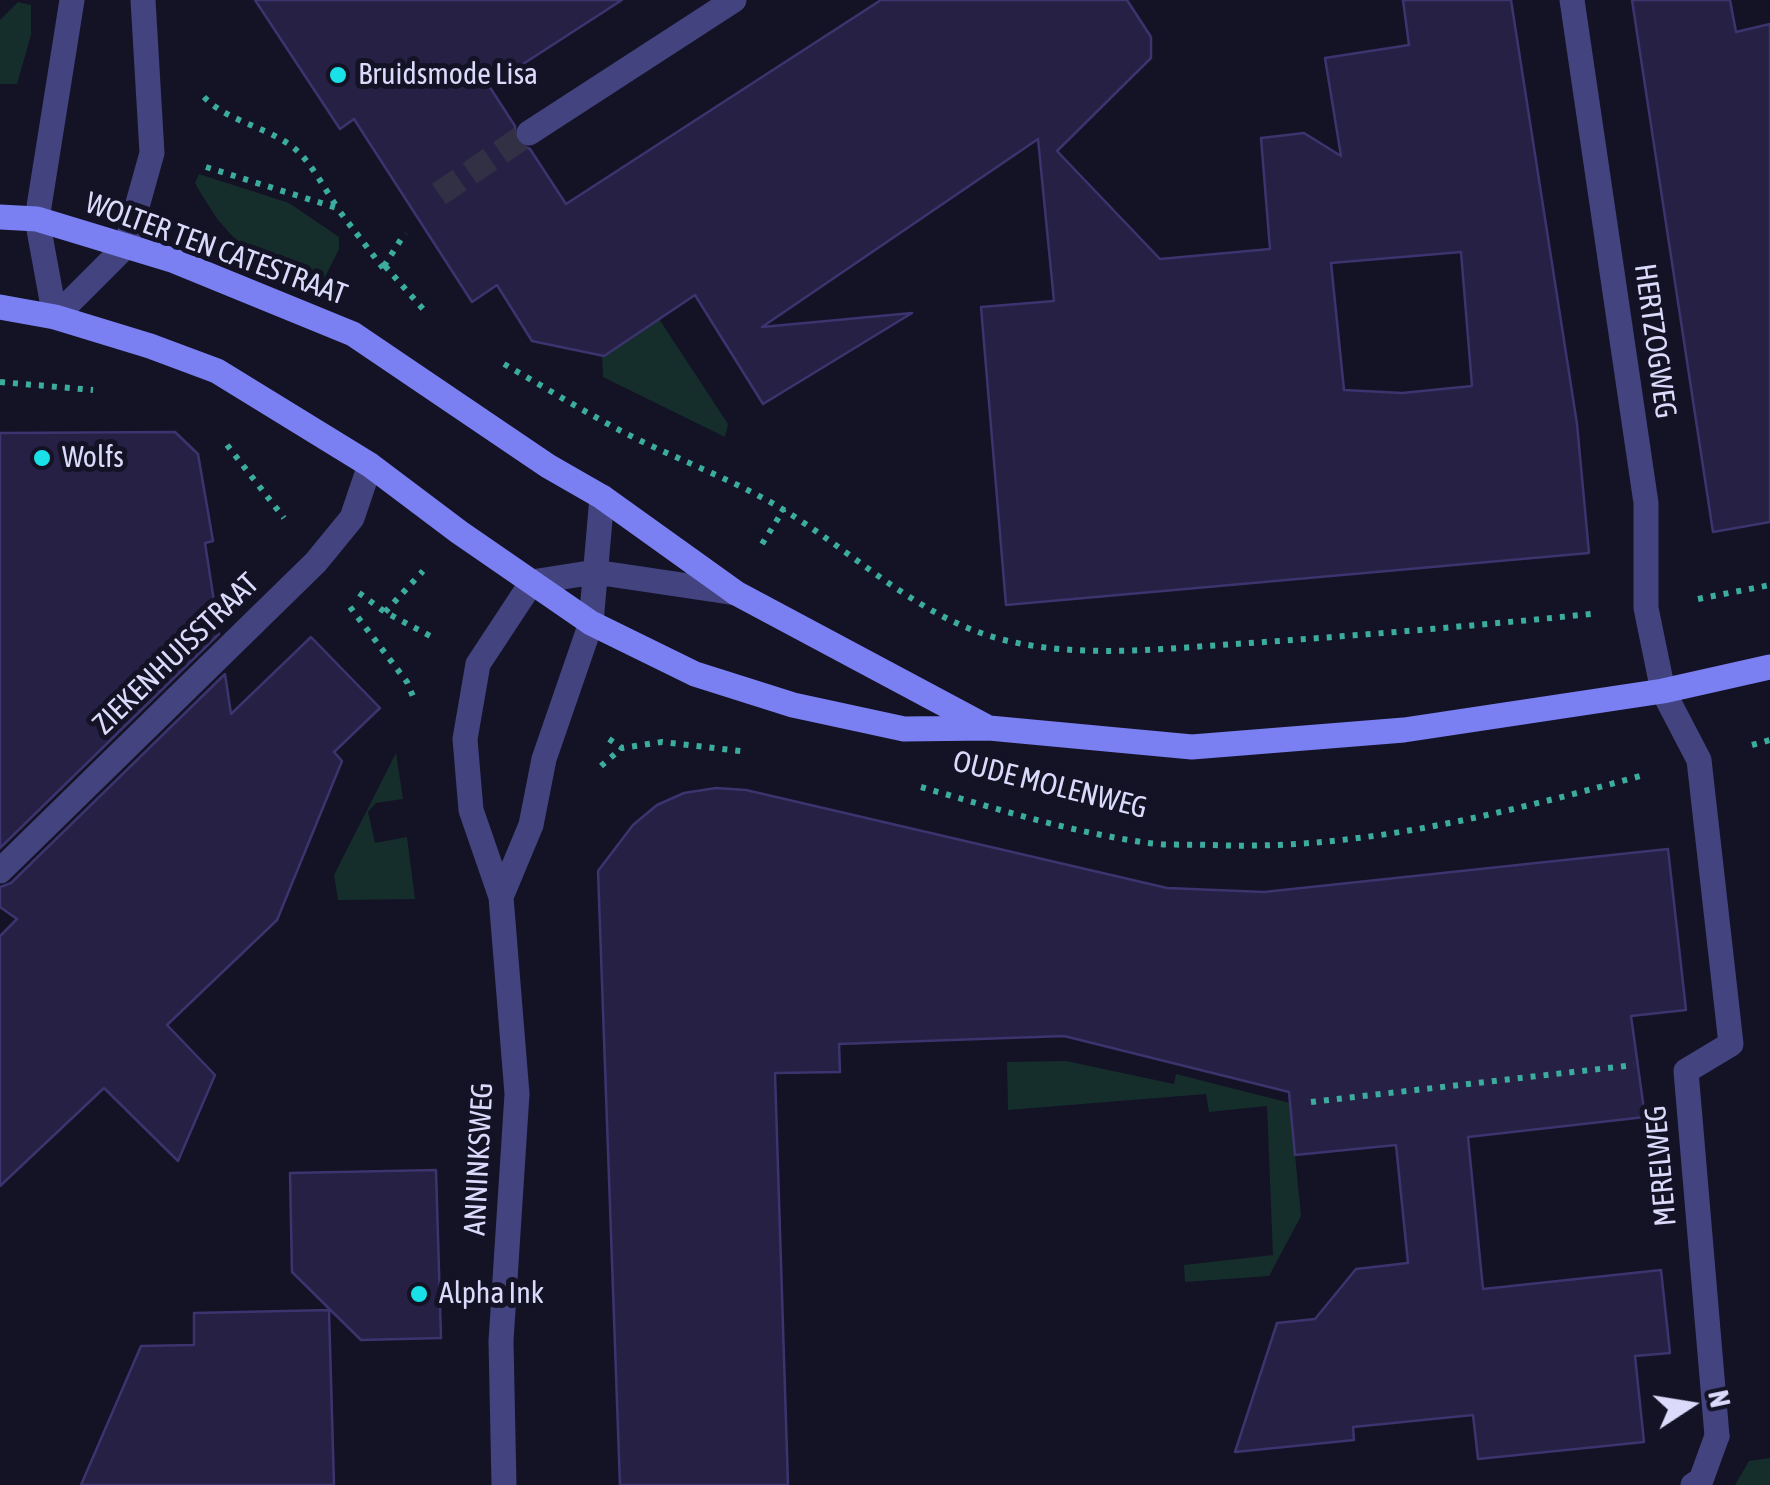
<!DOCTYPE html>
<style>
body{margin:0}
#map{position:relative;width:1770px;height:1485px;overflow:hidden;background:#141225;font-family:"Asap Condensed",sans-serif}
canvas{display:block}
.north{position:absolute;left:1640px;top:1355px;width:100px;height:100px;-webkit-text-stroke:8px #141225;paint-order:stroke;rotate:78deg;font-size:28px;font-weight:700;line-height:40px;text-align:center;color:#dbdafb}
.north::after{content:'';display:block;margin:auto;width:35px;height:45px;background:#dbdafb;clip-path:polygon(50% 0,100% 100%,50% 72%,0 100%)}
</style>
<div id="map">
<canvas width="1770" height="1485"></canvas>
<div class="north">N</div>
</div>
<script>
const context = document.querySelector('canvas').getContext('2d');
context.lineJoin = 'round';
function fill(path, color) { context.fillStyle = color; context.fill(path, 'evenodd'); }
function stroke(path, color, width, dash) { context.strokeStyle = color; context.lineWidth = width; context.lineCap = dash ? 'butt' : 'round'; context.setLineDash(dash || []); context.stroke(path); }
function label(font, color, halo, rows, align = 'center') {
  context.font = font + ' "Asap Condensed",sans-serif'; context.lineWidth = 10; context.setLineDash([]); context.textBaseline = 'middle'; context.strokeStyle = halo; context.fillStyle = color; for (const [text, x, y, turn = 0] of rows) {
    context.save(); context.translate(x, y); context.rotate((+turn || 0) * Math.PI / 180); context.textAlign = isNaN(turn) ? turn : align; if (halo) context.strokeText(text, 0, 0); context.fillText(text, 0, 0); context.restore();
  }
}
fill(new Path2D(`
 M18 2 31 5V35L17 84H0V20Z
 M199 174 289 203 339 237V249L318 291 250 256 218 220 200 192 195 183Z
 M659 319 728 424 725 437 603 377 602 355Z
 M396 753 403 799 376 803 368 812 375 843 407 837 415 899 338 900 334 875Z
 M1066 1061 1174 1084 1176 1074 1290 1103 1301 1216 1269 1276 1185 1282 1184 1265 1273 1255 1267 1106 1209 1112 1206 1094 1008 1110 1007 1062Z
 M1770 1458V1485H1735L1749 1461Z`), '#152e2c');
const building = new Path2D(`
 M255 0H622L489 86 515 126 516 143 530 149 566 204 881 0H1127L1151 37V58L1057 151 1160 259 1270 249 1261 138 1304 133 1341 156 1325 58 1409 45 1403 0H1511L1577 424 1589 553 1006 605 981 307 1054 301 1038 139 762 327 912 313 763 404 695 295 604 356 532 341 497 285 472 302 354 119 340 129ZM1461 252 1472 386 1402 393 1344 390 1331 263Z
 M1632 0H1730L1736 32 1770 24V522L1713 532Z
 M175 432 198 454 213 541 205 543 219 634 0 848V433Z
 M311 637 380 708 334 752 342 761 277 920 167 1025 215 1075 178 1161 104 1088 0 1186V936L17 919 0 907V887L11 883 225 674 231 714Z
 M716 788 746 790 1167 888 1264 892 1668 849 1686 1010 1631 1016 1645 1117 1468 1137 1483 1289 1661 1270 1670 1353 1635 1356 1644 1442 1478 1459 1473 1415 1353 1427 1354 1440 1235 1452 1277 1323 1315 1319 1356 1269 1408 1263 1396 1145 1295 1155 1289 1092 1064 1036 839 1044 840 1072 775 1073 788 1485H620L598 871 633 825 657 805 684 793Z
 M436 1170 441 1338 361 1340 292 1272 290 1173Z
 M329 1310 334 1485H81L141 1346 194 1345V1313Z`);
fill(building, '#252044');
stroke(building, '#3c346e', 2.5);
stroke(new Path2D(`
 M439 194 529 133`), '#323045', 25, [25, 12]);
stroke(new Path2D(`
 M204 97C228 122 266 126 294 148 311 162 324 188 337 207
 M206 167 337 208 383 268
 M384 266 405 233
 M385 266 424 310
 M504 364C544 387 583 411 623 432 677 460 736 480 787 512 860 557 922 621 1008 641 1081 658 1161 649 1235 644 1354 636 1473 626 1591 614
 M0 382 93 390
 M227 445 284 518
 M762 544 784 509
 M359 593 385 612 434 638
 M1698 599 1770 585
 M350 607 407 682 414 699
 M385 612 423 571
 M609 739 622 748 662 742 748 752
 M1752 745 1770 740
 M601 766 622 748
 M921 787C994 808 1066 831 1142 842 1164 846 1188 844 1210 845 1359 851 1501 814 1644 775
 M1311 1102 1634 1065`), '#3cac9e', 6, [5, 8]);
stroke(new Path2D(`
 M1663 691 1699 760 1731 1044 1686 1071 1717 1436`), '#42437f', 25);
stroke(new Path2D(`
 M1572 0 1646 503V608L1663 691
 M529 133 734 0
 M55 317 126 246 152 153 143 0
 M55 317 37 219 72 0
 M0 871 316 562 352 518 370 465
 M501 897 531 825 544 759 591 623 602 497
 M504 1485 501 1341 517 1094 501 897 471 810 465 739 478 664 532 582 595 572 736 593
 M1693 1485 1701 1480 1717 1436`), '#42437f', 25);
stroke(new Path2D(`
 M0 217 37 219 172 260 353 334 548 466 602 497 736 593 985 726
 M0 307 55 317 150 346 217 371 370 465 459 532 591 623 695 674 793 705 904 729 989 728 1192 747 1404 730 1663 691 1770 667`), '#7a7ff1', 25);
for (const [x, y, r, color] of [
 [338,75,10,"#19e1e7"],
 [42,458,10,"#19e1e7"],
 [419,1294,10,"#19e1e7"]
]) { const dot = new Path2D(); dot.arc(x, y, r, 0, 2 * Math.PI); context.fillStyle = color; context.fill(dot); stroke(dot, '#141225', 4); }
label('30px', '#dbdafb', '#141225', [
 ["Bruidsmode Lisa",358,75],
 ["Wolfs",62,458],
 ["Alpha Ink",439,1294]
], 'left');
label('30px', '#dbdafb', '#141225', [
 ["WOLTER TEN CATESTRAAT",216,249,20],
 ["HERTZOGWEG",1655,341,82],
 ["ZIEKENHUISSTRAAT",176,654,-44],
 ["OUDE MOLENWEG",1050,785,14],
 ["ANNINKSWEG",479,1159,-87],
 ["MERELWEG",1661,1166,-95]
]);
</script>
